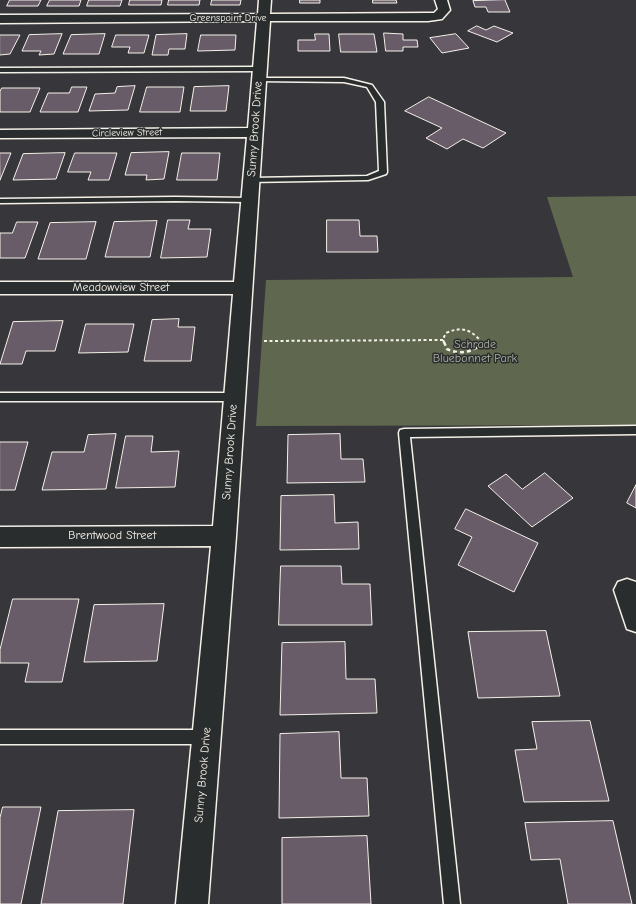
<!DOCTYPE html>
<style>
body{margin:0}
canvas{display:block;background:#37363a}
</style>
<canvas width="636" height="904"></canvas>
<script>
const context = document.querySelector('canvas').getContext('2d');
context.lineJoin = 'round';
function fill(path, color) { context.fillStyle = color; context.fill(path, 'evenodd'); }
function stroke(path, color, width, dash) { context.strokeStyle = color; context.lineWidth = width; context.lineCap = dash ? 'butt' : 'round'; context.setLineDash(dash || []); context.stroke(path); }
function label(font, color, halo, rows, align = 'center') {
  context.font = font + ' "Comic Neue",sans-serif'; context.lineWidth = 3; context.setLineDash([]); context.textBaseline = 'middle'; context.strokeStyle = halo; context.fillStyle = color; for (const [text, x, y, turn = 0] of rows) {
    context.save(); context.translate(x, y); context.rotate((+turn || 0) * Math.PI / 180); context.textAlign = isNaN(turn) ? turn : align; if (halo) context.strokeText(text, 0, 0); context.fillText(text, 0, 0); context.restore();
  }
}
fill(new Path2D(`
 M636 196V425L256 426 266 280 573 277 547 197Z`), '#5f674e');
const building = new Path2D(`
 M10 0H41L38 6H7Z
 M50 0H81L79 6H47Z
 M89 0H122L120 6H87Z
 M130 0H162L161 5H129Z
 M169 0H200L199 5H168Z
 M212 0H241L240 5H211Z
 M300 0H320V3H300Z
 M373 0H396L397 3H373Z
 M505 0 510 12H488L486 7H475L473 1Z
 M477 26 486 30 494 26 513 33 497 42 468 31Z
 M384 33 403 34V40H417L418 47H403V51H386Z
 M62 34 54 54 39 55 41 51H22L29 35Z
 M105 34 99 54H63L71 35Z
 M187 34 185 49H169L168 55H152L156 35Z
 M315 34H329L330 51H298V40H315Z
 M339 34H374L377 52H341Z
 M456 34 469 48 442 53 430 38Z
 M0 35H20L10 54 0 55Z
 M116 35H149L144 53H128L130 47H112Z
 M201 35H236L235 50 198 51Z
 M135 86 128 110 89 111 95 94 115 93 117 87Z
 M229 86 226 111H190L194 87Z
 M72 87H87L78 112H40L48 93H69Z
 M147 87H184L180 112H140Z
 M2 88H40L30 112H0V92Z
 M429 97 506 133 483 148 463 139 447 149 426 138 442 128 405 111Z
 M169 152 164 179 146 180 147 175H125L131 153Z
 M0 153H11L0 180Z
 M65 153 56 179 13 180 23 154Z
 M75 153H117L109 180H88L91 172H68Z
 M182 153H220L217 180H177Z
 M168 220H190L188 229H211L207 257 161 258Z
 M327 220H359L360 236H377L378 252H327Z
 M157 221 150 257H105L114 222Z
 M17 222H38L25 258H0V233H12Z
 M96 222 86 259H38L50 223Z
 M179 319 178 327H195L191 361H144L152 320Z
 M63 321 55 351H26L22 364H0L13 322Z
 M86 324H134L128 352 79 353Z
 M116 434 106 489 42 490 52 452H84L88 435Z
 M340 434 341 459H363L365 482 287 483 288 435Z
 M126 436H153L151 452 179 451 175 487 116 488Z
 M0 442H28L15 490H0Z
 M545 473 573 498 532 527 488 486 506 474 522 489Z
 M636 485V508L627 503Z
 M334 495 335 523 358 522 359 549 280 550 281 496Z
 M466 509 538 543 514 592 458 565 472 537 455 529Z
 M281 566H341L342 584H370L372 625H279Z
 M13 599H79L62 682H25L29 663H0V650Z
 M164 604 157 661 84 662 94 605Z
 M546 631 560 696 478 698 468 632Z
 M345 642 346 679H375L377 713 280 715 282 643Z
 M590 721 609 801 524 802 515 750 537 749 532 722Z
 M339 732 341 778H367L369 816 279 818 280 734Z
 M3 807H41L21 904H0V818Z
 M134 810 123 904H41L58 811Z
 M613 821 632 904H568L560 859 531 860 525 823Z
 M367 836 371 904H282V838Z`);
fill(building, '#695c69');
stroke(building, '#f4f1e8', 1);
const service = new Path2D(`
 M0 68 259 67 262 69 259 71 0 72Z
 M258 78H344L372 85 384 102 387 172 386 174 368 180 248 182V178H251L367 176 379 171 376 102 367 87 344 82 256 81 255 80Z
 M175 197 249 198 253 200 249 202 175 201 0 203V199Z
 M0 393H235L239 394 240 397 239 400 235 401H0Z
 M636 426V434L410 437 460 904H444L399 433 400 430 404 429Z
 M0 730H207L212 732 214 737 212 742 207 744H0Z`);
const minor = new Path2D(`
 M259 0H271L270 14 428 13H434L438 9 435 0H447L450 10 442 19 428 21H270L236 536 208 904H176L211 546 0 547V527L213 526 233 294H0V282H234L247 137 0 138V130L248 128 257 21 0 23V15L258 14Z
 M627 579 636 582V632L627 629 614 590 618 582Z`);
stroke(service, '#f4f1e8', 3);
stroke(minor, '#f4f1e8', 3);
stroke(new Path2D(`
 M264 341 443 340
 M444 343 443 339 446 333C460 327 468 328 479 339V343`), '#f4f1e8', 2, [3, 2.5]);
stroke(new Path2D(`
 M444 342 447 349C458 354 468 353 478 347L479 342`), '#f4f1e8', 2.5, [4, 3]);
fill(service, '#2a2d2e');
fill(minor, '#2a2d2e');
label('10px', '#f4f1e8', '#2a2d2e', [
 ["Greenspoint Drive",228,18],
 ["Circleview Street",127,133,-1]
]);
label('12px', '#f4f1e8', '#2a2d2e', [
 ["Sunny Brook Drive",255,129,-86],
 ["Meadowview Street",121,288],
 ["Sunny Brook Drive",230,452,-86],
 ["Brentwood Street",112,536],
 ["Sunny Brook Drive",203,775,-85]
]);
label('12px', '#b1b3a3', '#2a2d2e', [
 ["Schrade",475,345],
 ["Bluebonnet Park",475,359]
]);
</script>
